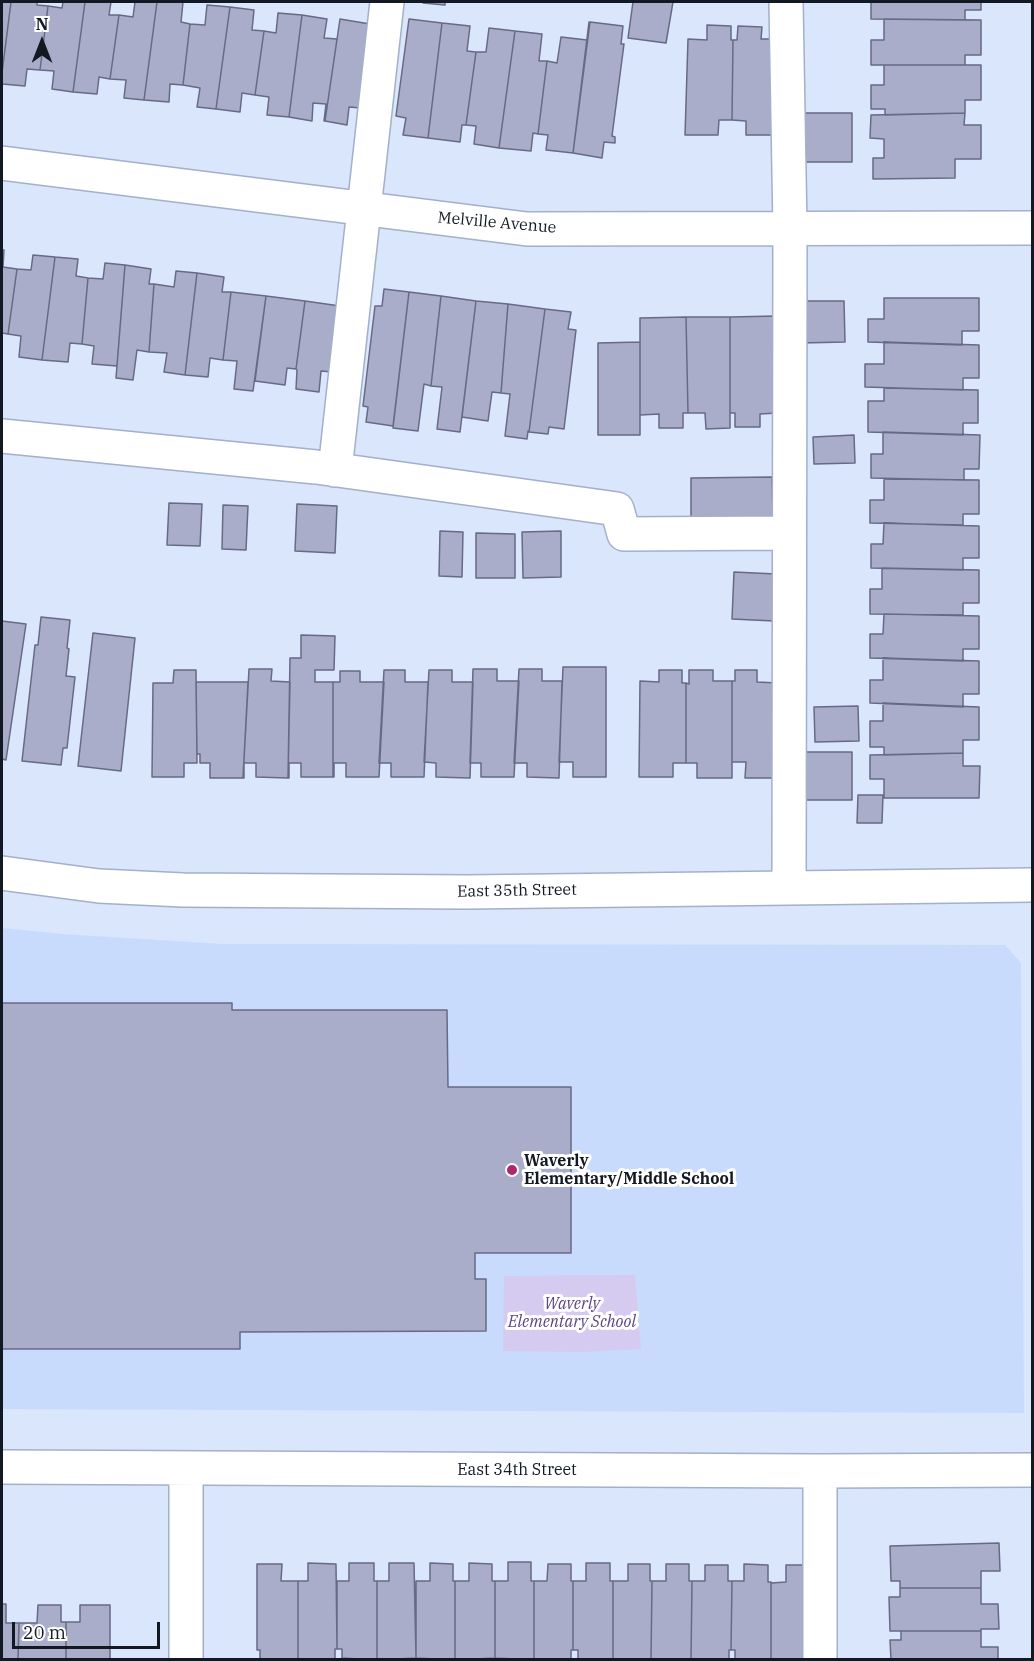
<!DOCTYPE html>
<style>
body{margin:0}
#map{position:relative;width:1034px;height:1661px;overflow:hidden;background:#d9e6fc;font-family:"IBM Plex Serif",serif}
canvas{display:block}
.frame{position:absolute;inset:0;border:3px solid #131922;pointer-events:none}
.north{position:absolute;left:12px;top:12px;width:60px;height:60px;-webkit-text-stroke:4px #fff;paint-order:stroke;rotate:0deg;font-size:16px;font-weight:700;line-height:24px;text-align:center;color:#131922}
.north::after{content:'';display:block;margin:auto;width:21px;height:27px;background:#131922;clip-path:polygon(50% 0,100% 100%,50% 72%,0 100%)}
.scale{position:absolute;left:12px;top:1622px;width:148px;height:27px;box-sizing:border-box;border:3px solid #131922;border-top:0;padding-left:8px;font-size:18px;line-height:21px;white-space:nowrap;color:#131922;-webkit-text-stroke:4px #fff;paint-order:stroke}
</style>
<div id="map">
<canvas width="1034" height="1661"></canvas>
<div class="frame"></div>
<div class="north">N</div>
<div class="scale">20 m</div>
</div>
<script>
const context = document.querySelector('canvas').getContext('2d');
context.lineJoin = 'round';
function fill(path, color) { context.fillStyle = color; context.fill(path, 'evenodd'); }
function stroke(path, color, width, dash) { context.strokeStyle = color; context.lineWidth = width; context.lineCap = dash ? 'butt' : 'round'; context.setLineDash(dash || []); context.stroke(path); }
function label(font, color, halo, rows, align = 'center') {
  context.font = font + ' "IBM Plex Serif",serif'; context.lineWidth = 6; context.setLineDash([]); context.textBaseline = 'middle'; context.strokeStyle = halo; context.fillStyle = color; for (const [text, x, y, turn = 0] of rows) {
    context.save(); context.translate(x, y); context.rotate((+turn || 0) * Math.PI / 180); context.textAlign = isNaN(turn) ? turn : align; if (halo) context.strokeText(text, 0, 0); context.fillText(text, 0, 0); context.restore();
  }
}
fill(new Path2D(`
 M2 928 62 934 222 944 1005 945 1021 963 1024 1413 2 1409Z`), '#c8dbfc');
fill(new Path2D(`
 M635 1275 641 1349 582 1352 503 1351 504 1276Z`), '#d5caef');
const building = new Path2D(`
 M2 2H11L2 73Z
 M11 2H37V5L48 6 40 70 27 69 25 86 2 84V73Z
 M63 2H85L73 92 52 89 54 71 40 70 48 6 62 8Z
 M85 2H111L109 15H119L110 79 99 77 97 94 73 92Z
 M135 2H157L144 100 124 98 126 80 110 79 119 15 133 17Z
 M157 2H183L181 22 190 24 183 85 170 84 169 102 144 100Z
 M423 2H445V5L423 3Z
 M633 2H673L666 43 628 38Z
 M871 2H981V10H965V20L871 19Z
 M207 5 230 7 216 109 197 107 200 88 183 85 190 24 205 25Z
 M230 7 254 10 252 30 264 31 255 95 242 93 240 112 216 109Z
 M278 13 302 15 289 117 267 115 269 97 255 95 264 31 276 33Z
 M302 15 327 19 324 38 337 39 325 121H324L326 104 313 103 312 121 289 117Z
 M340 19 370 24 361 108 349 107 347 125 325 121Z
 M409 19 442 23 428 138 403 135 406 118 396 116Z
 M884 19 981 20V55H965V65H871V40H884Z
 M589 22 573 153 546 150 548 135 538 134 547 61 557 63 561 37 587 40Z
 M590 22 623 26 621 44H624L612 136 615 137V143L604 142 602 158 573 153Z
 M442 23 470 26 467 51 476 52 466 125H462L460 142 428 138Z
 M707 25 731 26V40H733L732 120H719L718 135H685L688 39 707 40Z
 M738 26 762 27 761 39H776L774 135H746V121L732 120 733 40H737Z
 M489 28 515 31 499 148 474 144 476 126 466 125 476 52H486Z
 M515 31 542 34 539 61H547L538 134 533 133 531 151 499 148Z
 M884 65H981V100H965V113L885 115V109H871V85H884Z
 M804 113H852V162H804Z
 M965 113 964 125H981V159H955V178L873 179V158H884V139L870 138 871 115Z
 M2 250H4L3 267 17 269 8 334 2 333Z
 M33 255 55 257 42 360 19 357 21 336 8 334 17 269 31 270Z
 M55 257 78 259 76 276 88 278 82 344 70 343 68 362 42 360Z
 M105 263 125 265 117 366 92 364 94 346 82 344 88 278 103 279Z
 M125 265 151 269 149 284H154L149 352 137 350 133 380 116 378Z
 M176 271 197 273 185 375 164 372 167 353 149 352 154 284 174 287Z
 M197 273 224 277 222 292H231L223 360 210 358 208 377 185 375Z
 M384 289 409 292 393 426 366 422 368 407 363 406 375 306H382Z
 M231 292 266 296 253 391 234 389 237 361 223 360Z
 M409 292 441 296 431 386 424 384 418 431 393 428Z
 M266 296 305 301 296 369 287 368 285 385 255 381Z
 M441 296 476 301 460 432 437 429 442 387 431 386Z
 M884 298H979V331H962V345L868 342V319H884Z
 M305 301 340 306 332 372 321 371 319 392 296 389 297 370 296 369Z
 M476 301 508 304 501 393 492 392 488 421 462 417Z
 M801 301H844L845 342 801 343Z
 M508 304 545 309 529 432 528 431 527 439 505 436 510 394 501 393Z
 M545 309 571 312 568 329 576 330 564 429 549 427 548 434 529 432Z
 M776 316 777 413 760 414V427H735V413H730V317Z
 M686 317H730V428L706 429 705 413H688Z
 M686 317 688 413H683V428H659V414L640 415V318Z
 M640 342V435H598V343Z
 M884 342 979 345V378H963V390L865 387V364H884Z
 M884 388 978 390V423H963V435L868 432V401H884Z
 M883 432 980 435 979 469H964V480L871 478V454H883Z
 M854 435 855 463 814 464 813 437Z
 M772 477 773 517 691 518V478Z
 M884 479 979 480V514H963V525L870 523V500H884Z
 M169 503 202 504 200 546 167 545Z
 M297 504 337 506 335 553 295 551Z
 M223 505 248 506 246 550 222 549Z
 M884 523 979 526V558H963V570L871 568V544H883Z
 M440 531 463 532 462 577 439 576Z
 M561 531V577L523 578 522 532Z
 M476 533 515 534V578H476Z
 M882 568 979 570V603H963V615L870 614V589H882Z
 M734 572 776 574 774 621 732 619Z
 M884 614 979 616V649H963V661L870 658V634H883Z
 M41 617 70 620 67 648 69 649 66 676 75 677 67 748H63L61 765 22 761 35 645H38Z
 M2 621 26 624 6 760 2 759Z
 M93 633 135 638 121 771 78 766Z
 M301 635 335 636 334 670H315V682H333V777H301V763H289V778H288L290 658H301Z
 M883 658 979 661V694H963V707L870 703V680H883Z
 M563 667H606V777H573V762H559Z
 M249 669H272L271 681 290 682 288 778 256 777V763H244V778H243Z
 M473 669H497V681H519L514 777H481V763H470Z
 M519 669H542V681H562L559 778 527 777V763H514Z
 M174 670H196L197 763H184V777H152L153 683H173Z
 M384 670H405V682H428L424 777H391V763H379Z
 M429 670H452V682H473L470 778 436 777V763L424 762Z
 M659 670H682V683H686V763H673V777H639L640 681 659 682Z
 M689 670H713V681H732V778H697V763H686V683L689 684Z
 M735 670H757V682L778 683 777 778H745L746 762H732V681H735Z
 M340 671H360V682H384L379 777H346V763H334V777H333V682H340Z
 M196 682H248L243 778H210V763H200V754H197Z
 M883 703 979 707V740H963V753L884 755V747H870V721H883Z
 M858 706 859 741 815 742 814 707Z
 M804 752H852V800H805Z
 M963 753V766H980L979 798H884V779H870V755Z
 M858 795H883L882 823H857Z
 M2 1003H232V1010H447L448 1087H571V1253H475V1279H486V1331L240 1332V1349H2Z
 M999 1543 1000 1571H981V1588H900V1581H891L890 1546Z
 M508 1562H531V1581H534V1660L495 1658V1581H508Z
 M308 1563 336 1564 337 1649H335V1659L298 1660V1581H308Z
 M349 1563H374V1581H377V1660L342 1658V1649H337V1581H349Z
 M389 1563H414L416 1658 377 1660V1581H389Z
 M430 1563 453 1564V1581H455V1660L416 1658V1581H430Z
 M469 1563 492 1564V1581H495V1658L455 1660V1581H469Z
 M586 1563H610V1581H613V1660L578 1659V1650H573V1581H586Z
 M257 1564H282L281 1581H298V1660L260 1659V1650H257Z
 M548 1564H571V1581H573V1650H571V1659L534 1660V1581H547Z
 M628 1564H650V1581H652L651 1660H613V1581H628Z
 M666 1564H689V1581H692L691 1660H651L652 1581H666Z
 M744 1564 768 1565V1582H771V1660H735V1650H731L732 1581H744Z
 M705 1565H728V1581H732L731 1650H729V1660H691L692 1581H705Z
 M786 1565H810L809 1660H771V1583L786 1582Z
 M900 1588H981V1604H998L999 1629H981V1631H890L889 1597H900Z
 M2 1604H6V1623H19L18 1660H2Z
 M38 1605H61V1622H66V1660H18L19 1623H37Z
 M80 1605H110V1660H66V1622H80Z
 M901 1631H981V1647H998V1660H891L890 1640H901Z`);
fill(building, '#aaadca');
stroke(building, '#676a84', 1.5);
const minor = new Path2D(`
 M786 2 790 229 789 888
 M2 163 527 229 1032 228
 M2 436 316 467 617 509 624 534 789 533
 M335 470 387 2
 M2 873 99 886 183 890 467 892 1032 885
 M2 1467 820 1471 1032 1470
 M820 1471V1660
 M186 1660V1468`);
stroke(minor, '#a2b0ca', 36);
stroke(minor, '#fff', 33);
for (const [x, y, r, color] of [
 [512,1170,6,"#ac2770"]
]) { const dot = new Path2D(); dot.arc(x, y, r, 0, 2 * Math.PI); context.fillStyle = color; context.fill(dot); stroke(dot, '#fff', 2); }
label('16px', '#131922', '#fff', [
 ["Melville Avenue",497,223,5],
 ["East 35th Street",517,891,-1],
 ["East 34th Street",517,1470]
]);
label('bold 16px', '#131922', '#fff', [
 ["Waverly",524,1161],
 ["Elementary/Middle School",524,1179]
], 'left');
label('italic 16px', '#5b4584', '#fff', [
 ["Waverly",572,1304],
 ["Elementary School",572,1322]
]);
</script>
